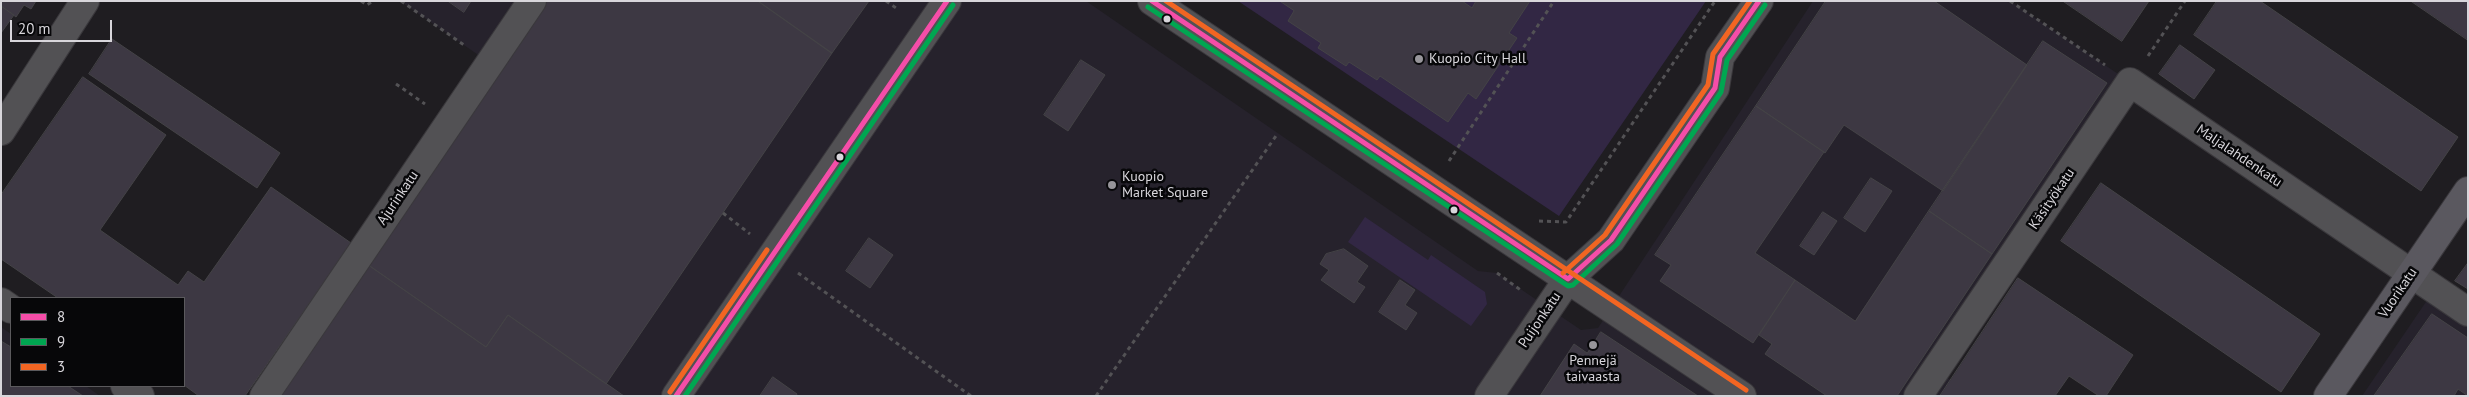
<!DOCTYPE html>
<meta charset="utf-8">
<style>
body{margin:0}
#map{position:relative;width:2469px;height:397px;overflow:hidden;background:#1f1d21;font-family:"PT Sans",sans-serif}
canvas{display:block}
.frame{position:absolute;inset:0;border:2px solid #d8d6db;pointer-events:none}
.legend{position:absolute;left:10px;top:297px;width:175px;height:90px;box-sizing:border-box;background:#070709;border:1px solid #5b5a5d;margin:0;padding:6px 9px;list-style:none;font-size:15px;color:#d8d6db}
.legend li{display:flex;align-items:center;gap:10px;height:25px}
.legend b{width:25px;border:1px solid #5b5a5d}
.scale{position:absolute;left:10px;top:20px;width:102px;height:22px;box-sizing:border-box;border:2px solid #d8d6db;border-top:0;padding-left:6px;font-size:15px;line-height:18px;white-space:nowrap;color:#d8d6db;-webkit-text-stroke:4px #070709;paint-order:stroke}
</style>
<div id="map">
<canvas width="2469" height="397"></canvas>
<div class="frame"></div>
<ul class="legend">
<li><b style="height:6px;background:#f54da8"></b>8</li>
<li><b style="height:6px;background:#00a651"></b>9</li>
<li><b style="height:6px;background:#f26522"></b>3</li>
</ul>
<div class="scale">20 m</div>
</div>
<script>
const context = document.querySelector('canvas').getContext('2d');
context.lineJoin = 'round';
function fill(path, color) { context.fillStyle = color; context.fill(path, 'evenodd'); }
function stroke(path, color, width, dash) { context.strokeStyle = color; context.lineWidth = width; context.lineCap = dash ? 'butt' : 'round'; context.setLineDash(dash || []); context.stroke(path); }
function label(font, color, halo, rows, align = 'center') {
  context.font = font + ' "PT Sans",sans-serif'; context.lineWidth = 5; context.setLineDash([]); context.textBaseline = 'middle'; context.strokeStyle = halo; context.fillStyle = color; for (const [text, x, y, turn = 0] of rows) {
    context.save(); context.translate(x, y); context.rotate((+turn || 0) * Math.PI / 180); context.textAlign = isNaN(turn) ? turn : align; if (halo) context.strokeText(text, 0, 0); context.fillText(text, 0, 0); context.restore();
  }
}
fill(new Path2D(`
 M400 1H1086L1478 271 1497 273 1581 330 1598 328 1813 1H2010L2130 82 1936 370 1974 396H265L490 63Z
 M2434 290 2468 312V396H2362Z
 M1 327 11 334V386H86L100 396H1Z`), '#26222c');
fill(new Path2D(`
 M1238 1H1706L1559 216Z
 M1365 217 1428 260 1431 255 1485 292 1487 304 1471 326 1348 242Z`), '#322744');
const building = new Path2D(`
 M1 1H36L31 9 24 5 16 17 1 6Z
 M448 1H471L464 12Z
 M543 1H758L832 53 606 384 508 315 486 347 364 262Z
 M758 1H869L832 53Z
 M1280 1H1462L1472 8 1476 1H1530L1509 33 1517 38 1476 99 1468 93 1448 122 1380 76 1377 80 1349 62 1346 66 1318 48 1321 43 1288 21 1294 11Z
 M1826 1H1934L2027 65 1943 191 1844 125 1825 153 1756 106Z
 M2063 1H2149L2122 41Z
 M2217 1H2260L2458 137 2421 191 2194 35Z
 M2411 1H2468V40Z
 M1 6 14 15 1 33Z
 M112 39 280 153 257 188 89 74Z
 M2043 41 2107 83 1992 254 1929 211Z
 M2180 45 2215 70 2194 99 2159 74Z
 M1081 60 1105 75 1068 131 1044 115Z
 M83 77 166 135 100 230 178 285 188 271 204 282 271 187 351 243 245 396H199L184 385V298H58L1 259V195Z
 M1756 106 1824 152 1755 253 1795 280 1753 343 1660 281 1671 265 1655 255Z
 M1871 178 1892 191 1865 232 1844 218Z
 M2101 183 2320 334 2281 392 2061 241Z
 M1929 211 1992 254 1897 396H1827L1765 354 1772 344 1759 335 1795 280 1855 321Z
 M1823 212 1837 221 1814 255 1800 246Z
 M869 238 893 255 870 288 846 271Z
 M1344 249 1368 266 1357 282 1365 287 1354 303 1321 280 1329 270 1320 264 1326 254Z
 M364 262 486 347 508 315 624 396H271Z
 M2468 263V289L2455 281Z
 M2018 278 2133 355 2106 396H2099L2069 376 2055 396H1940Z
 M1400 280 1415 290 1405 305 1417 313 1406 330 1379 312Z
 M2432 314 2468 338V396L2458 389 2454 396H2374Z
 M1601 332 1698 396H1540L1574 344 1587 353Z
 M1 341 11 347V386H68L83 396H1Z
 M773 377 797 394 796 396H760Z`);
fill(building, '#3d3843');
stroke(building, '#444346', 1);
const minor = new Path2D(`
 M1152 1 1742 396
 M1 131 85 1
 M1 302 11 309
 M125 386 140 396
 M264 396 532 1
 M676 396 947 1
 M1489 396 1568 279 1611 240 1715 88 1720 57 1759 1
 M1918 396 2130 82 2468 312`);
const major = new Path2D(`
 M2328 396 2468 191`);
stroke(minor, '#3a383c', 30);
stroke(major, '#3a383c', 30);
stroke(new Path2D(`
 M361 1 367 5 373 1
 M401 1 464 45
 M886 1 896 8
 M2010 1 2105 65
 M2148 56 2185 1
 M396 84 425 104
 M1449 161 1554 1
 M723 213 750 234
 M1539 221 1566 222 1715 1
 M798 273 971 396
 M1497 273 1522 291
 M1096 396 1278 133`), '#535255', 3, [4, 4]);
stroke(minor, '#525154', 28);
stroke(major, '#5a585f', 28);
stroke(new Path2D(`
 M1152 1 1568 279 1611 240 1715 88 1720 57 1759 1
 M676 396 947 1`), '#f54da8', 5);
stroke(new Path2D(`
 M1148 7 1568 286 1573 285 1617 244 1721 92 1727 60 1765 5
 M685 396 953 5`), '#00a651', 5);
stroke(new Path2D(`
 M1166 1 1746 390
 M1563 273 1605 235 1708 85 1713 54 1750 1
 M670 392 767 250`), '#f26522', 5);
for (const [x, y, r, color] of [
 [1167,19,4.5,"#d8d6db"],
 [1419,59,5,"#97959a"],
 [840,157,4.5,"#d8d6db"],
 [1112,185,5,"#97959a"],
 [1454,210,4.5,"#d8d6db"],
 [1593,345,5,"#97959a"]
]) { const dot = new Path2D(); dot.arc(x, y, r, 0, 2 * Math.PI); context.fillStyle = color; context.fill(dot); stroke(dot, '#070709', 2); }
label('14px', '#d8d6db', '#070709', [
 ["Kuopio City Hall",1429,59],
 ["Kuopio",1122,177],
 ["Market Square",1122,193],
 ["Pennejä",1593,361,"center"],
 ["taivaasta",1593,377,"center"]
], 'left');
label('14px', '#d8d6db', '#070709', [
 ["Maljalahdenkatu",2239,156,34],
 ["Ajurinkatu",398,198,-56],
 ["Käsityökatu",2052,199,-56],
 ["Vuorikatu",2398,293,-56],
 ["Puijonkatu",1540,320,-56]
]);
</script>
